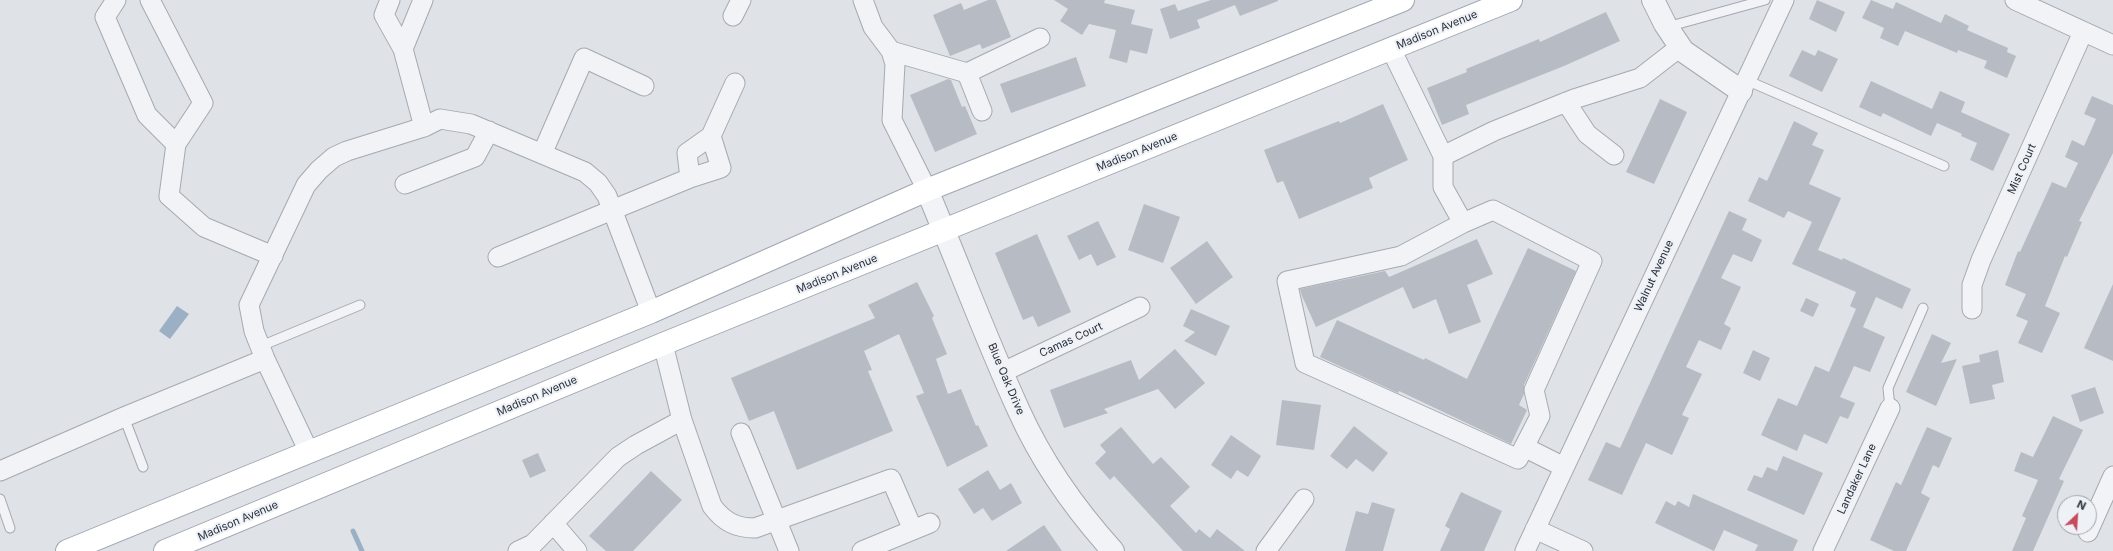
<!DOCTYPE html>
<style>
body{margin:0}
#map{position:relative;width:2113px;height:551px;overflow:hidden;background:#dfe2e7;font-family:Inter,sans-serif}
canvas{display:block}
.north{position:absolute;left:2057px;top:495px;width:40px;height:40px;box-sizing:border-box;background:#eef1f5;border:1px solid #9fa4ab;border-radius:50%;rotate:25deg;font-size:11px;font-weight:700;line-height:16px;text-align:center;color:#29303d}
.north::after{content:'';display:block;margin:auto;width:14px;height:18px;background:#c54c5d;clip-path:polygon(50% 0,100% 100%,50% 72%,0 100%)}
</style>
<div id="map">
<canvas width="2113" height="551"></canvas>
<div class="north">N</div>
</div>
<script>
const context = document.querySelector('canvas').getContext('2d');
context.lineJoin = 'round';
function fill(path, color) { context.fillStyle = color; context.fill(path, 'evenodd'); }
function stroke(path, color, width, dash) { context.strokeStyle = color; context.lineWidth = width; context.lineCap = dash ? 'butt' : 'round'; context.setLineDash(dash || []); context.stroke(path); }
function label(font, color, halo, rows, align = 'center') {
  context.font = font + ' Inter,sans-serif'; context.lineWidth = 4; context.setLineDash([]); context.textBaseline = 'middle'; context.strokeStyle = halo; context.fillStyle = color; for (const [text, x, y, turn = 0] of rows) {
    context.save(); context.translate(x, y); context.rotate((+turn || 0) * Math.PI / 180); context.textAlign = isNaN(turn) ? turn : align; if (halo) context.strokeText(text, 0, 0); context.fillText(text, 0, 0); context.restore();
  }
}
fill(new Path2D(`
 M177 306 189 314 170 339 159 331Z`), '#9cb0c5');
stroke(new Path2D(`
 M353 531 362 551`), '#9cb0c5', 5);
fill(new Path2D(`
 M988 0H996L1011 37 982 49 980 44 950 56 933 15 961 3 964 10Z
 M1054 0H1105L1104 3 1135 10 1131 24 1153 29 1147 54 1130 50 1127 63 1109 58 1116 30 1089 24 1082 35 1060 21 1068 9Z
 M1211 0H1278V1L1240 16 1235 5 1197 20 1200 28 1170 39 1160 9 1175 4 1178 11Z
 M1817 0 1845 12 1836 32 1809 19Z
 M1871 0 1893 9 1896 2 1941 23 1945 14 1969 26 1967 30 2008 48 2007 52 2016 56 2007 78 1984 68 1987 61 1958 50 1957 53 1905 31 1898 46 1880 38 1884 28 1862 18Z
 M1606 12 1620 41 1564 66 1466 105 1469 114 1442 125 1427 88 1467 72 1466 69 1539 39 1540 42Z
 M1802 50 1815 56 1818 50 1838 59 1822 92 1789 76Z
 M1076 57 1086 86 1011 113 1000 84Z
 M948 79 951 80 962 107 965 106 977 134 935 152 910 95Z
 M1871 81 1932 109 1940 91 1965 102 1961 112 2010 134 1993 171 1970 160 1977 143 1961 136 1962 134 1937 123 1931 136 1883 113 1881 117 1859 107Z
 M2092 96 2113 105V153L2079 221 2082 222 2067 257 2065 256 2045 306 2060 313 2042 353 2018 343 2028 321 2016 316 2026 294 2005 285 2018 251 2020 252 2052 182 2066 188 2078 163 2065 157 2072 140 2084 146 2096 119 2084 114Z
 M1660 99 1687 112 1654 184 1626 172Z
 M1383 104 1408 160 1369 178 1373 188 1299 219 1283 181 1277 183 1264 150 1339 121 1340 123Z
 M1794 121 1818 133 1812 145 1824 150 1809 184 1841 198 1818 250 1842 260 1843 258 1911 289 1902 309 1876 297 1863 327 1885 337 1870 372 1854 366 1840 397 1855 403 1848 419 1840 416 1827 444 1804 434 1797 451 1761 435 1778 398 1797 406 1815 366 1829 372 1856 309 1850 306 1856 292 1792 264 1812 222 1788 211 1784 218 1748 201 1759 177 1767 181Z
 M1144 204 1180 217 1163 263 1128 250Z
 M1729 211 1747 219 1742 230 1762 240 1752 262 1733 254 1721 278 1741 287 1724 324 1731 328 1721 350 1699 340 1686 367 1702 374 1682 415 1689 418 1672 455 1646 443 1622 495 1588 480 1606 442 1620 448Z
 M1098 221 1116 257 1097 266 1091 254 1079 260 1067 236Z
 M1037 234 1071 312 1038 327 1033 316 1023 320 995 253Z
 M1477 239 1493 274 1467 285 1481 322 1449 334 1436 299 1413 309 1403 287 1316 327 1302 296 1300 289 1385 271 1389 277Z
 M1207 241 1233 277 1196 304 1170 268Z
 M1528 248 1576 271 1524 385V394L1519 405 1527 410 1511 444 1399 391 1398 393 1320 357 1337 320 1424 360 1425 358 1467 379Z
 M917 282 934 316 932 318 947 354 936 359 948 394 961 389 976 426 978 425 988 446 947 467 916 396 924 393 899 334 864 351 872 370 868 371 893 431 797 470 774 411 749 421 731 378 875 318 868 305Z
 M2113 284V361L2084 348Z
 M1806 298 1819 304 1813 317 1800 311Z
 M1191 309 1230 326 1216 356 1184 341 1195 332 1183 326Z
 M1932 334 1951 343 1941 363 1957 359 1936 406 1906 392Z
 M1175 349 1205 383 1175 409 1158 389 1104 409 1108 413 1064 428 1050 390 1131 360 1139 380Z
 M1753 350 1770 358 1760 381 1743 373Z
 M1998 350 2004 382 1992 385 1995 399 1970 404 1962 366 1980 362 1979 355Z
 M2095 387 2104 413 2080 422 2071 395Z
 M1282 400 1321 405 1314 450 1276 445Z
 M2053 416 2083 430 2059 479 2064 481 2033 551H2012L2026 518 2022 516 2038 480 2014 471 2021 452 2033 457Z
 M1354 426 1388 453 1373 472 1356 459 1347 469 1330 456Z
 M1121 427 1153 464 1161 457 1190 487 1170 506 1196 533 1199 529 1210 538 1217 529 1245 551H1183L1114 476 1110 480 1095 463 1106 452 1100 445Z
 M1927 427 1952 438 1939 468 1933 465 1921 493 1930 498 1906 551H1894L1870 540 1896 482 1901 485Z
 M1231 435 1261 456 1248 477 1237 470 1231 479 1211 465Z
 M538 453 546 471 530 478 522 460Z
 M1783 456 1823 473 1804 515 1747 490 1754 475 1762 478 1767 467 1777 471Z
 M988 470 1000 490 1011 483 1022 503 992 521 983 508 974 514 958 489Z
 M651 471 682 500 633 551H606L589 536Z
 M1461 492 1502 511 1484 551H1440L1450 529 1445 526Z
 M1693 494 1798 540 1793 551H1755L1758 545 1724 530 1714 551 1655 523 1666 501 1675 506 1678 501 1689 507Z
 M1372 502 1395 509 1383 551H1345L1356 511 1368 514Z
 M1044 525 1062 551H1006Z`), '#b7bcc4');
const service = new Path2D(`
 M1667 27 1765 0
 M1746 80 1944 166
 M261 346 360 305
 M1890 408 1888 388 1923 308
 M124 417 143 467
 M0 499 10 528`);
const minor = new Path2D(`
 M116 0 105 17 147 115 176 144
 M150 0 203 103 176 144 169 196 204 227 273 256
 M390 0 384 15 403 49 424 127
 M863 0 873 27 891 51 895 64 892 120 927 190
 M2015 0 2113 45
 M733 16 741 0
 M403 49 423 0
 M1391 49 1443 156 1494 131 1574 99 1640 78 1680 47
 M891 51 967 73 1040 38
 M967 73 982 111
 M1566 102 1587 134 1614 155
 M711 136 735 83
 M542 154 584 58 644 86
 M1443 156V187L1463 223 1401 256 1287 281 1305 363 1518 459 1540 416 1534 390 1592 261 1493 210 1463 223
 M405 184 475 157 489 131
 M498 257 690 178 687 153 711 136 721 168 690 178
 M1972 309V285L1981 260 2083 32
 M663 344 682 420 712 506C724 522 736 528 755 528L891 479 913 530
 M1003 372 1140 307
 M741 433 789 551
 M1524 447 1564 467
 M309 452 265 359 254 331 249 305 306 185 319 170 334 157 347 151 424 127 440 119 471 124 585 172 598 183 607 196 651 312
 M0 471 124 417 265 359
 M553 523 577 551
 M1535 529 1583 551
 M2088 532 2113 476
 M518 551 533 544 618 457 636 445 682 420
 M862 551 930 523
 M1266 551 1304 499
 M1525 551 1784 0
 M1823 551 1890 408`);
const tertiary = new Path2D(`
 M1653 0 1665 24 1683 51 1741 91
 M927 190C958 263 986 339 1019 411 1042 462 1076 510 1113 551`);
const primary = new Path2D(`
 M67 551 651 312 927 190 1403 0
 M165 551 663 344 1511 0`);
stroke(service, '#a5a9b1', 11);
stroke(minor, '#a5a9b1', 21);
stroke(tertiary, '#a5a9b1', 24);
stroke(primary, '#9fa7b2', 24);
stroke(service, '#f2f3f6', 9);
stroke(minor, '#f2f3f6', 19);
stroke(tertiary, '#f2f3f6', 22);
stroke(primary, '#fff', 22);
label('11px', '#29303d', '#eef1f5', [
 ["Madison Avenue",1437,30,-22],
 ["Madison Avenue",1137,152,-22],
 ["Mist Court",2022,169,-66],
 ["Madison Avenue",837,274,-22],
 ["Walnut Avenue",1654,276,-65],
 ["Camas Court",1071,340,-25],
 ["Blue Oak Drive",1006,379,67],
 ["Madison Avenue",537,396,-23],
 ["Landaker Lane",1857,479,-65],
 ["Madison Avenue",238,521,-23]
]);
</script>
